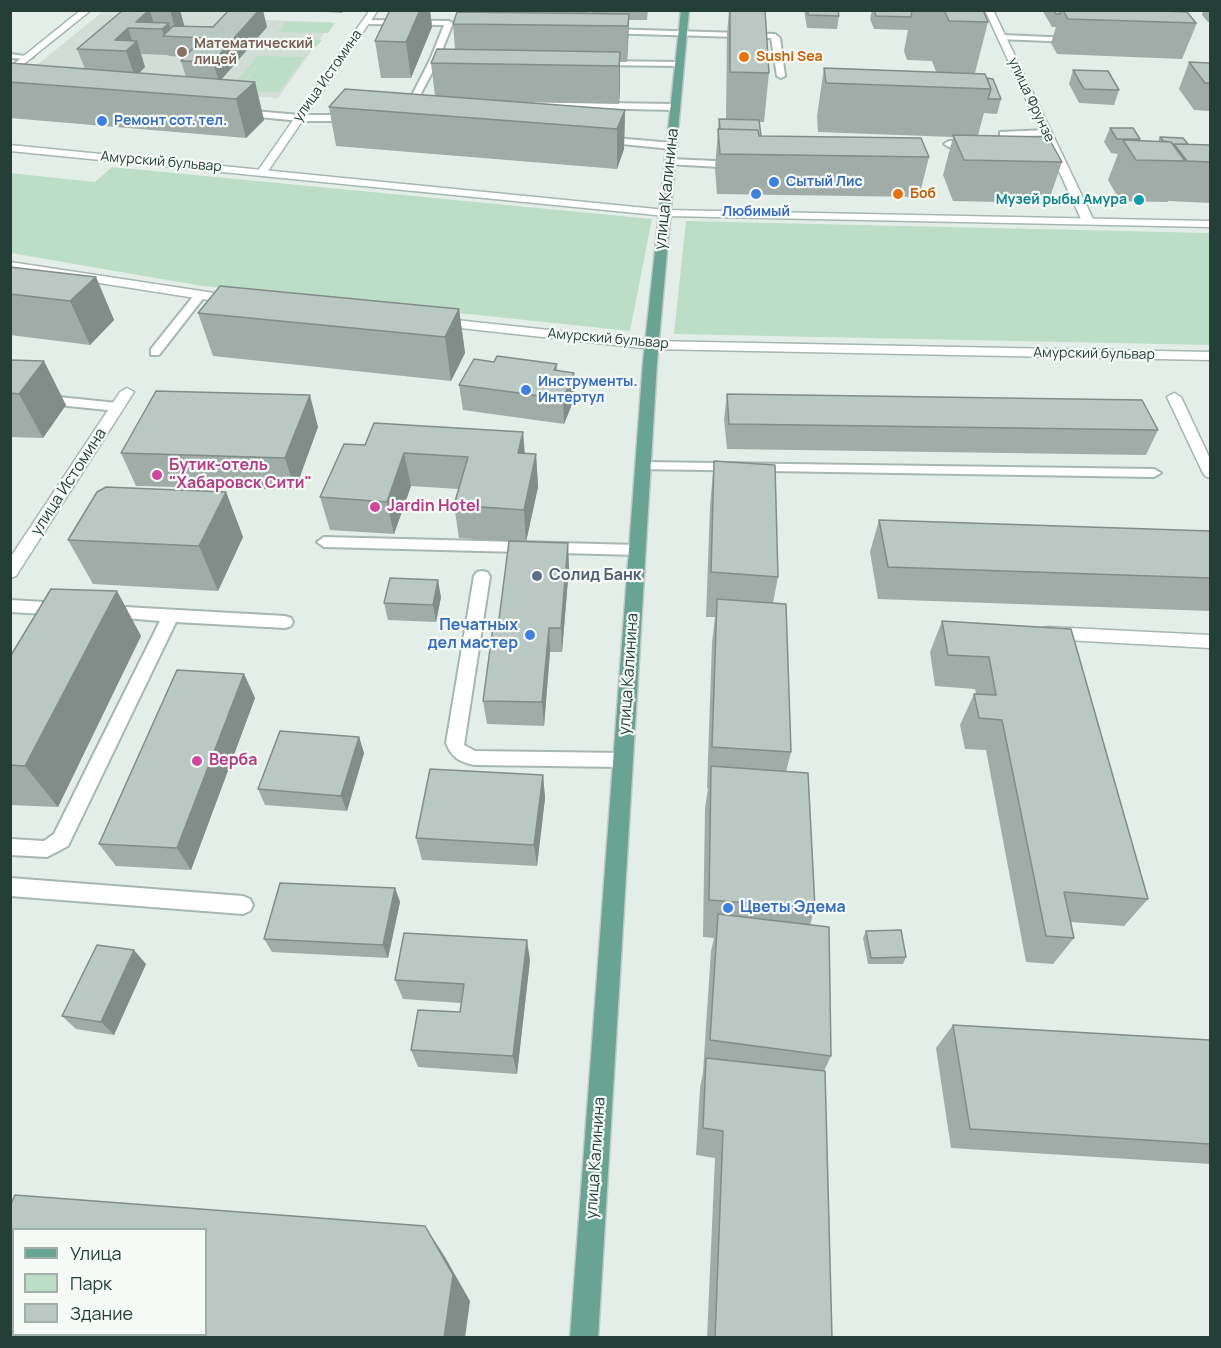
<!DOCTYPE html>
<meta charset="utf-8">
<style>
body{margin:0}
#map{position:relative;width:1221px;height:1348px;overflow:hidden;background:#e4eee9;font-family:Manrope,sans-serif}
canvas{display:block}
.frame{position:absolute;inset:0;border:12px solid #233f38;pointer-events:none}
.legend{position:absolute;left:12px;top:1228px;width:195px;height:108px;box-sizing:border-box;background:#f5faf7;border:2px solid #a1afab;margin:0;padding:8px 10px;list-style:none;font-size:18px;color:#233f38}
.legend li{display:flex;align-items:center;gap:12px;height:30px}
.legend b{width:30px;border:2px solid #a1afab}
</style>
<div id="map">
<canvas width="1221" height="1348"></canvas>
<div class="frame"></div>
<ul class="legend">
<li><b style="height:8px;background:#69a394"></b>Улица</li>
<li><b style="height:16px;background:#bddec6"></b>Парк</li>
<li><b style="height:16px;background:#b9c8c2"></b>Здание</li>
</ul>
</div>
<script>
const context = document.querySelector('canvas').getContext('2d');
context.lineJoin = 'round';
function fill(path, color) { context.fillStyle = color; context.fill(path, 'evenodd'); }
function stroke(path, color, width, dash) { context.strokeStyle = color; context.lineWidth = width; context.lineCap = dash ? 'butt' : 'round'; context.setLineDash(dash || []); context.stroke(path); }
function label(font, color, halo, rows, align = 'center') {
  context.font = font + ' Manrope,sans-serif'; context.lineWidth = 4.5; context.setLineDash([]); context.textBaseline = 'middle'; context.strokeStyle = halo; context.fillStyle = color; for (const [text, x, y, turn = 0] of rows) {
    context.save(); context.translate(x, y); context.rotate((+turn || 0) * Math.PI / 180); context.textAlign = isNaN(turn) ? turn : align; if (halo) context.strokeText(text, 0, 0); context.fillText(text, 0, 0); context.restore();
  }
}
fill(new Path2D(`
 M103 11H238L231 19 332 22 278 98 16 82 100 14 207 17 99 13Z`), '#d2ddd8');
fill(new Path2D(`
 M286 22 335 23 328 33 278 32Z
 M274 38 322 40 316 47 267 46Z
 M258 56 305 57 279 92 238 91 260 63 237 89H229Z
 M112 167 652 219 630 331 202 286 11 253 10 173 95 182Z
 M686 221 1210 233V345L674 334Z`), '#bddec6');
const service = new Path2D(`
 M366 20 449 21 453 23 439 58 455 61 451 63H437L415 105 408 103 430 60 444 25 363 24Z
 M606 29 775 34 780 38 785 76 781 78 777 76 771 38 603 33V29Z
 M1002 35 1073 38 1077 40 1073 42 999 39 998 37Z
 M10 54 33 57 29 59 10 58Z
 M600 61 679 62 683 64 679 66 597 65V61Z
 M535 102 675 104 679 107 675 110 532 107 531 105Z
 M242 110 300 115H353L357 118 353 121H300L239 115 238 113Z
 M1047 130 1051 133 1050 135 1008 137 1010 145 1005 148 949 147 944 144 949 141 1000 142V132Z
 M604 137 672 143 677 146 672 149 601 142V138Z
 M670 159 738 162 743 165 738 168 667 164 665 162Z
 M199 293 205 296 159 355H151V349L195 294Z
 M10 392 117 403 123 407 117 411 10 400Z
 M643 462 1154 469 1161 473 1154 477 638 469 636 466 638 463Z
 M324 537 638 545 645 550 638 555 324 547 317 542Z
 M482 571 487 572 490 576 464 745 475 751 623 753 629 755 632 760 629 765 623 767 475 765C460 762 452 758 446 743L474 576 477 572Z
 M10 600 61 603 67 605 69 609 67 613 61 615 10 612Z
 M107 606 285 616 291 618 293 622 291 626 285 628 176 622 68 846 47 857 10 855V839L44 841 54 834 160 621 101 616 99 612 101 608Z
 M10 878 243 896 250 899 253 905 250 911 243 914 10 896Z`);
const pedestrian = new Path2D(`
 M1174 393 1181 397 1210 459V475L1204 474 1202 471 1167 397Z`);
const minor = new Path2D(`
 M370 10H378L266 174H258L257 172Z
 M985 10H993L1094 221 1092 223H1084L1082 221Z
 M1210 467V478L1205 476 1202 471 1204 468Z
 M1048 627 1210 635V648L1048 639 1042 638 1039 633 1042 628Z`);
const tertiary = new Path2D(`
 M81 10H91L10 75V67Z
 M10 145 666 210 1210 221V227L666 216 10 151Z
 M10 262 234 296 240 300 234 304 10 269Z
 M437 318 652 341 1210 352V360L652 349 433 325 431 322 433 319Z
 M127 388 134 392 16 576 10 578V558L120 392Z`);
const primary = new Path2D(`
 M681 10H689L657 362 598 1338H570L643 362Z`);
stroke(service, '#a6b6b0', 4);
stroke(pedestrian, '#a6b6b0', 3);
stroke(minor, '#a6b6b0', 3);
stroke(tertiary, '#a6b6b0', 3);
stroke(primary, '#c1c9c7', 3);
fill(service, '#fff');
fill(pedestrian, '#fff');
fill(minor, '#fff');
fill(tertiary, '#fff');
fill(primary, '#69a394');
fill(new Path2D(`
 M123 10H180L184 26 267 27 221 80 255 82 264 120 246 138 10 118V63L85 69 77 49ZM141 54 168 55 169 56 185 57 181 61 186 77 139 73 145 67Z
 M308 10H345L342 13 308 11Z
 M390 10H430L432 27 411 78H381L375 41Z
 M470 10H590V13H591V10H648L647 20H629L627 62H620V89L619 104 513 102 625 110 624 149 617 169 336 146 329 107 435 96 431 63 455 49 453 24 470 12Z
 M729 10H765L769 73 764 122H759L761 136 929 157 919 197 717 194 715 169 718 129 719 119H726L727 34Z
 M804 10H838L839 16 837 29 807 28Z
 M872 10H983L988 22 975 73 987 78 1001 99 997 114 984 113 978 135 1062 162 1048 203 953 201 943 175 953 137 818 132 817 116 824 68 936 72 932 61 907 60 904 51 908 30 874 29 870 19Z
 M1042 10H1135L1191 17 1197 23 1182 59 1057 54 1051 43 1056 27H1052Z
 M1203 10H1210V22H1208L1202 15Z
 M1189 62 1210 63V111L1194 110 1179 89Z
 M1073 70 1119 90 1114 105 1079 103 1069 84Z
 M1110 128 1140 139V141H1158L1160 137 1188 144 1210 145V203L1169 201V200L1168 202 1120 201 1108 180 1118 154 1111 153 1104 142Z
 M10 267 96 277 114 320 90 345 10 335Z
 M459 309 465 353 451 381 213 356 198 313Z
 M10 360 66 405 43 438 10 437Z
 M494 362 557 364V370L575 397 564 424 463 410 459 385Z
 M727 394 1158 430 1146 455 727 449 724 419Z
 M318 427 295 490 136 486 121 453Z
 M523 432 525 453 536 454 538 487 526 542 569 567 562 652H550L544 726 487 724 483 701 515 542 459 538 454 505 459 489 411 486 394 534 330 530 320 497 365 445Z
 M714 461 778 577 773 603 791 752 786 772 815 908 810 925 831 1056 824 1071 832 1338H707L715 1158 696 1155 700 1088 703 1072 711 951 714 938 703 937 705 808 708 788H707L712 643 715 617H706L710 506Z
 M226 492 243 537 218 591 93 584 68 540Z
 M879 520 1210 531V611L878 599 870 552Z
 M117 591 141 636 58 807 10 805V657Z
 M441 597 436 622 388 620 384 603Z
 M942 621 1071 629 1148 899 1124 926 1071 922 1074 938 1053 964 1026 962 986 750 965 749 960 725 974 694H976L975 689 935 686 930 652Z
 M244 674 255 698 191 870 116 866 99 844Z
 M359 737 364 753 347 811 265 805 258 789Z
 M543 775 545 798 537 866 422 860 416 838Z
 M395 888 400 902 388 958 272 952 264 939Z
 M866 931 906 957 903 964H868L863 938Z
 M530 960 517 1074 418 1067 411 1050 460 1012 461 1003 403 999 395 980Z
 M146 964 114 1035 76 1029 62 1016Z
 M953 1025 1210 1040V1164L951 1148 936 1048Z`), '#9faca7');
fill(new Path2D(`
 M149 10H150L155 29 136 22Z
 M170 10H180L185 28 177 36Z
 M259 10H263L267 27 219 82 213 62Z
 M420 10H430L432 27 411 78 406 42Z
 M629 14 628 49 627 62 628 26Z
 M169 23 173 37H164L162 29Z
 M128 28 133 44 137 41 145 67 135 77 126 51 115 40Z
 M620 52V89L619 104V66Z
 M255 82 264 120 246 138 236 99Z
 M625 110 624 149 617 169V129Z
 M96 277 114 320 90 345 70 301Z
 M459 309 465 353 451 381 445 337Z
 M44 361 66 405 43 438 19 394Z
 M574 373 575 397 564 424 563 399Z
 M310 395 318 427 295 490 285 458Z
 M523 432 525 464 518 453Z
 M404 453 411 486 394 534 387 502Z
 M536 454 538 487 526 542 524 510Z
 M226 492 243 537 218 591 199 546Z
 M568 543 569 567 562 652 561 628Z
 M438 580 441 597 436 622 433 605Z
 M117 591 141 636 58 807 25 766Z
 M549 628 550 652 544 726 542 702Z
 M244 674 255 698 191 870 177 848Z
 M359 737 364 753 347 811 341 796Z
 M543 775 545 798 537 866 534 845Z
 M395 888 400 902 388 958 383 945Z
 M527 940 530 960 517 1074 513 1056Z
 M134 950 146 964 114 1035 101 1022Z
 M425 1226 445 1257 470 1301 465 1338H444Z`), '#828c88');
const building = new Path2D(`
 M123 10H149L136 22 169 23 162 29 128 28 115 40 137 41 126 51 77 49Z
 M229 10H259L213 62 181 61 203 38 163 36 173 26 213 27Z
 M390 10H420L406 42 375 41Z
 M730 10H765L769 73 730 72Z
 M808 10H838L839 16 808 15Z
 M874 10H912L911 17 876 16Z
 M944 10H983L988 22 949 21Z
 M1054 10H1061L1060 14H1056Z
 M1063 10H1135L1187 12 1196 23 1068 19Z
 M457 12 629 14 628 26 453 24Z
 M437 49 620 52 619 66 431 63Z
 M1189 62 1210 63V83H1205Z
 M10 63 255 82 236 99 10 82Z
 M824 68 985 74 991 89 826 83Z
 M1073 70 1108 71 1119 90 1084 89Z
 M987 78 993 79 1001 99H988L991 89Z
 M345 89 625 110 617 129 329 107Z
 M719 119 759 120 761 136H759L758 130 720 129Z
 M1110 128H1133L1140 139H1117Z
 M718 129 758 130 759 136 921 138 929 157 720 154Z
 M953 135 1048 137 1062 162 964 160Z
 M1160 137 1183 138 1188 144H1174V145L1171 142 1163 141Z
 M1123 140 1171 142 1185 161 1136 160Z
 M1174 144 1210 145V162L1187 161Z
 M10 267 96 277 70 301 10 294Z
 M220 286 459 309 445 337 198 313Z
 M497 356 557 364 554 370 574 373 563 399 459 385 474 359 494 362Z
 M10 360 44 361 19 394 10 393Z
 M156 391 310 395 285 458 121 453Z
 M727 394 1142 400 1158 430 729 424Z
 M374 423 523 432 518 453 536 454 524 510 454 505 468 457 404 453 387 502 320 497 344 444 365 445Z
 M714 461 775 465 778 577 711 572Z
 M106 487 226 492 199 546 68 540 97 492Z
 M879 520 1210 531V578L888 567Z
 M509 541 568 543 561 628H549L542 702 483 701 493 627H498Z
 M390 578 438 580 433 605 384 603Z
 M51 589 117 591 25 766 10 765V657Z
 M717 599 786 604 791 752 712 747Z
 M942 621 1071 629 1148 899 1064 892 1074 938 1046 936 1002 720 979 718 974 694 996 695 989 657 948 655Z
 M177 670 244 674 177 848 99 844Z
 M280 731 359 737 341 796 258 789Z
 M711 766 808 773 815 908 709 900Z
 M430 769 543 775 534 845 416 838Z
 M280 883 395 888 383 945 264 939Z
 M718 914 829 927 831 1056 710 1040Z
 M901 930 906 957 871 958 866 931Z
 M404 933 527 940 513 1056 411 1050 418 1010 460 1012 464 984 395 980Z
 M97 945 134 950 101 1022 62 1016Z
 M953 1025 1210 1040V1144L970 1129Z
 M706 1058 825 1071 832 1338H715L723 1131 703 1128Z
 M15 1195 425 1226 453 1275 444 1338H10V1206ZM14 1230H206V1335H14Z`);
fill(building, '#b9c8c2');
stroke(building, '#828c88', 1.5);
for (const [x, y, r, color] of [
 [182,52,6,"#8d6e63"],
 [744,57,6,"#e8710a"],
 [102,121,6,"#3f7fe0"],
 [774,182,6,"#3f7fe0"],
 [756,194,6,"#3f7fe0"],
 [898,194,6,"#e8710a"],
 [1139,200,6,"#0f9aa8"],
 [526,390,6,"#3f7fe0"],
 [157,475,6,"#d1479c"],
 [375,507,6,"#d1479c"],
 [537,576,6,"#5c6f8a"],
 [530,635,6,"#3f7fe0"],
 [197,761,6,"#d1479c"],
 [728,908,6,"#3f7fe0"]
]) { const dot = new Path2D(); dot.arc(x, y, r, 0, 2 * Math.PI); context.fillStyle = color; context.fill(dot); stroke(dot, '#f5faf7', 2); }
label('bold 14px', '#785e54', '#f5faf7', [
 ["Математический",194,44],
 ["лицей",194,60]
], 'left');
label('bold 14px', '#c56008', '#f5faf7', [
 ["Sushi Sea",756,57],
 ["Боб",910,194]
], 'left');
label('14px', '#233f38', '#f5faf7', [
 ["улица Истомина",328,76,-55],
 ["улица Фрунзе",1031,100,65],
 ["Амурский бульвар",161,162,5],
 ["Амурский бульвар",608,339,5],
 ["Амурский бульвар",1094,354,1]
]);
label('bold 14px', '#366cbe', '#f5faf7', [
 ["Ремонт сот. тел.",114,121],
 ["Сытый Лис",786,182],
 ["Любимый",756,212,"center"],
 ["Инструменты.",538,382],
 ["Интертул",538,398]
], 'left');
label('bold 14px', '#0d838f', '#f5faf7', [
 ["Музей рыбы Амура",1127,200]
], 'right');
label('16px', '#233f38', '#f5faf7', [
 ["улица Калинина",667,189,-84],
 ["улица Истомина",69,482,-57],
 ["улица Калинина",629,674,-86],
 ["улица Калинина",596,1158,-86]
]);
label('bold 16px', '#b23c85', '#f5faf7', [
 ["Бутик-отель",169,466],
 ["\"Хабаровск Сити\"",169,484],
 ["Jardin Hotel",387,507],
 ["Верба",209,761]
], 'left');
label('bold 16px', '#4e5e75', '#f5faf7', [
 ["Солид Банк",549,576]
], 'left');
label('bold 16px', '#366cbe', '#f5faf7', [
 ["Печатных",518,626],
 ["дел мастер",518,644],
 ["Цветы Эдема",740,908,"left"]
], 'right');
</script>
